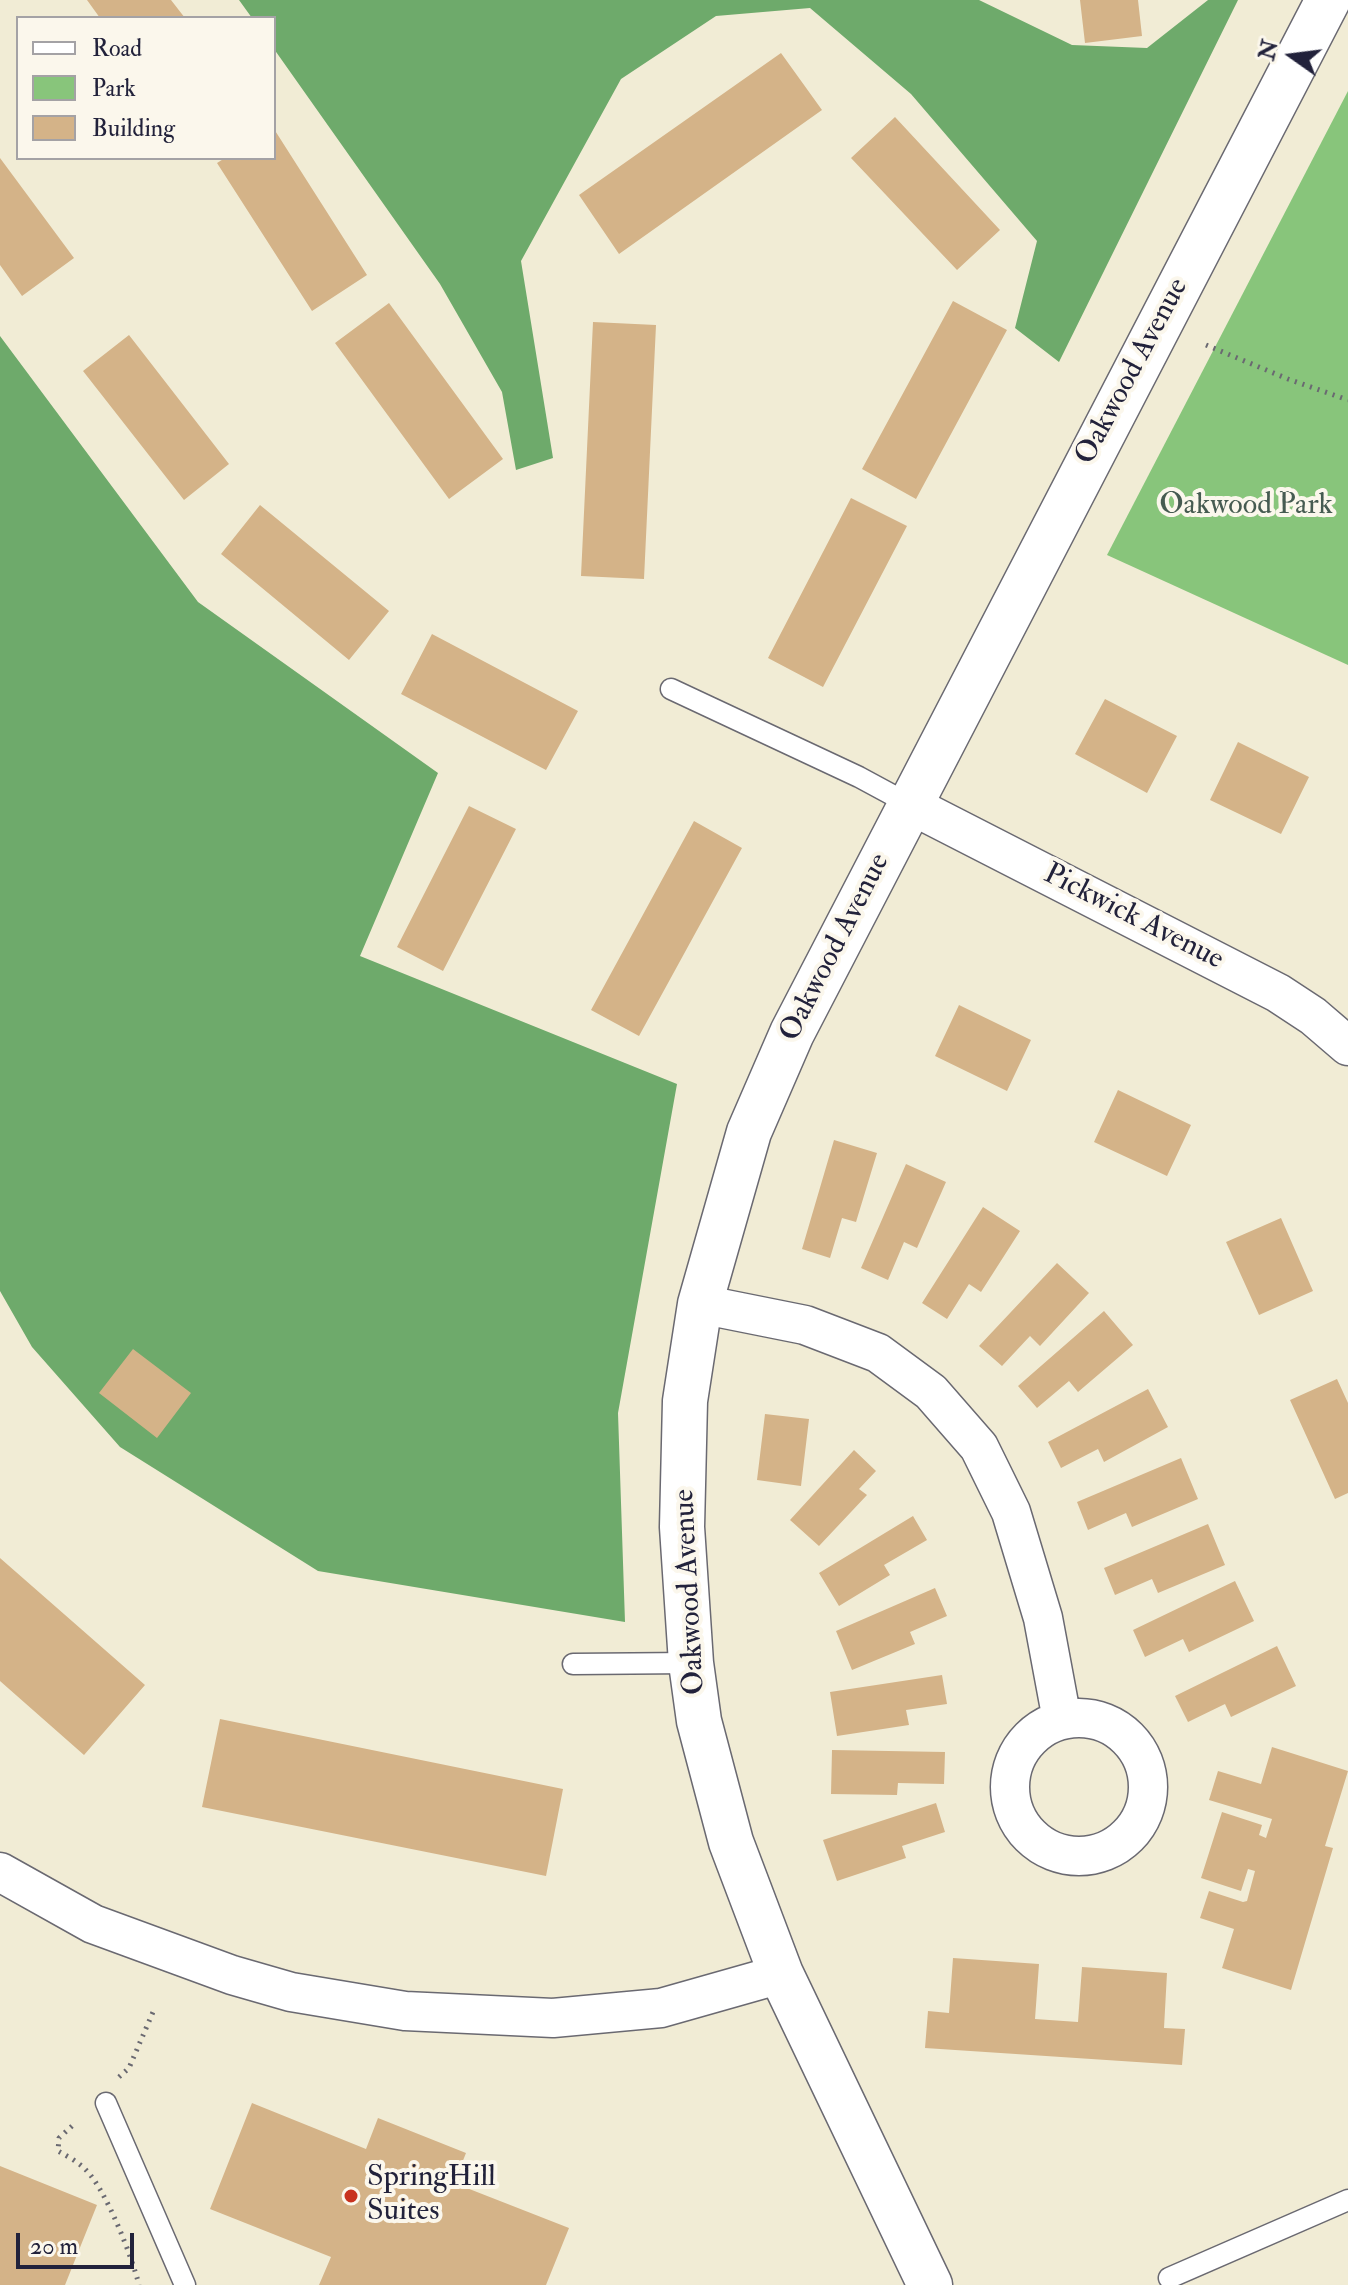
<!DOCTYPE html>
<style>
body{margin:0}
#map{position:relative;width:1348px;height:2285px;overflow:hidden;background:#f1ecd5;font-family:"IM FELL Double Pica",serif}
canvas{display:block}
.legend{position:absolute;left:16px;top:16px;width:260px;height:144px;box-sizing:border-box;background:#fbf7ec;border:2px solid #a4a2a5;margin:0;padding:10px 14px;list-style:none;font-size:24px;color:#22223b}
.legend li{display:flex;align-items:center;gap:16px;height:40px}
.legend b{width:40px;border:2px solid #a4a2a5}
.north{position:absolute;left:1252px;top:16px;width:80px;height:80px;-webkit-text-stroke:6px #fbf7ec;paint-order:stroke;rotate:284deg;font-size:22px;font-weight:700;line-height:32px;text-align:center;color:#22223b}
.north::after{content:'';display:block;margin:auto;width:28px;height:36px;background:#22223b;clip-path:polygon(50% 0,100% 100%,50% 72%,0 100%)}
.scale{position:absolute;left:16px;top:2233px;width:118px;height:36px;box-sizing:border-box;border:4px solid #22223b;border-top:0;padding-left:10px;font-size:24px;line-height:28px;white-space:nowrap;color:#22223b;-webkit-text-stroke:6px #fbf7ec;paint-order:stroke}
</style>
<div id="map">
<canvas width="1348" height="2285"></canvas>
<ul class="legend">
<li><b style="height:10px;background:#fff"></b>Road</li>
<li><b style="height:22px;background:#88c57b"></b>Park</li>
<li><b style="height:22px;background:#d4b388"></b>Building</li>
</ul>
<div class="north">N</div>
<div class="scale">20 m</div>
</div>
<script>
const context = document.querySelector('canvas').getContext('2d');
context.lineJoin = 'round';
function fill(path, color) { context.fillStyle = color; context.fill(path, 'evenodd'); }
function stroke(path, color, width, dash) { context.strokeStyle = color; context.lineWidth = width; context.lineCap = dash ? 'butt' : 'round'; context.setLineDash(dash || []); context.stroke(path); }
function label(font, color, halo, rows, align = 'center') {
  context.font = font + ' "IM FELL Double Pica",serif'; context.lineWidth = 8; context.setLineDash([]); context.textBaseline = 'middle'; context.strokeStyle = halo; context.fillStyle = color; for (const [text, x, y, turn = 0] of rows) {
    context.save(); context.translate(x, y); context.rotate((+turn || 0) * Math.PI / 180); context.textAlign = isNaN(turn) ? turn : align; if (halo) context.strokeText(text, 0, 0); context.fillText(text, 0, 0); context.restore();
  }
}
fill(new Path2D(`
 M1348 91V665L1107 555Z`), '#88c57b');
fill(new Path2D(`
 M239 0H979L1072 45 1147 48 1208 0H1238L1059 362 1015 328 1037 241 911 94 810 8 716 16 621 79 521 261 553 458 516 470 502 392 440 284 274 49V18H252Z
 M0 336 198 602 438 773 360 956 677 1084 618 1413 625 1622 318 1571 120 1447 32 1347 0 1291Z`), '#6eaa6b');
fill(new Path2D(`
 M87 0H171L185 18H100Z
 M1080 0H1138L1142 36 1085 43Z
 M781 53 822 110 619 254 579 195Z
 M895 117 1000 230 957 270 851 158Z
 M274 129 367 275 312 311 217 163 225 158H274Z
 M0 158 74 258 22 296 0 265Z
 M953 301 1007 330 916 499 862 469Z
 M389 303 503 459 449 499 335 343Z
 M593 322 656 325 644 579 581 576Z
 M129 335 229 464 184 500 83 371Z
 M851 498 907 526 823 687 768 658Z
 M260 505 389 611 349 660 221 554Z
 M432 634 578 711 546 770 401 694Z
 M1105 699 1177 736 1147 793 1075 754Z
 M1238 742 1309 777 1281 834 1210 800Z
 M469 806 516 829 443 971 397 947Z
 M694 821 742 848 639 1036 591 1010Z
 M959 1005 1031 1040 1007 1091 935 1056Z
 M1118 1090 1191 1125 1167 1176 1094 1142Z
 M834 1140 877 1153 856 1222 842 1218 830 1258 802 1249Z
 M906 1164 946 1182 917 1248 904 1242 888 1280 861 1268Z
 M983 1207 1020 1231 981 1292 969 1284 947 1319 922 1303Z
 M1281 1218 1313 1291 1259 1315 1226 1242Z
 M1057 1263 1089 1293 1040 1346 1030 1336 1002 1366 979 1346Z
 M1104 1311 1133 1345 1078 1392 1069 1381 1037 1408 1018 1386Z
 M133 1349 191 1393 157 1438 99 1393Z
 M1337 1379 1348 1403V1493L1335 1499 1290 1400Z
 M1148 1389 1168 1427 1104 1462 1098 1449 1061 1468 1048 1442Z
 M765 1414 809 1419 801 1486 757 1480Z
 M854 1450 876 1471 859 1489 867 1495 819 1546 790 1520Z
 M1181 1458 1198 1499 1132 1527 1126 1513 1088 1530 1077 1502Z
 M913 1516 927 1540 884 1565 890 1575 839 1606 819 1573Z
 M1208 1524 1225 1565 1158 1593 1152 1579 1115 1595 1104 1568Z
 M0 1558 145 1685 84 1755 0 1681Z
 M1235 1581 1254 1621 1189 1652 1183 1639 1145 1657 1133 1630Z
 M935 1588 947 1616 910 1632 915 1644 852 1670 836 1631Z
 M1277 1646 1296 1686 1231 1717 1225 1704 1188 1722 1175 1696Z
 M942 1675 947 1704 906 1710 909 1725 837 1736 830 1692Z
 M220 1719 563 1789 546 1876 202 1807Z
 M1272 1747 1348 1771 1325 1846 1333 1848 1291 1990 1222 1968 1234 1929 1200 1918 1209 1891 1243 1902 1247 1901 1255 1871 1248 1869 1241 1891 1201 1878 1222 1812 1262 1825 1259 1835 1266 1838 1272 1819 1209 1800 1218 1771 1261 1784Z
 M832 1750 945 1752 944 1784 898 1783 897 1795 831 1794Z
 M936 1803 945 1832 902 1846 906 1858 837 1881 823 1840Z
 M953 1958 1039 1964 1035 2019 1078 2022 1082 1967 1167 1973 1164 2028 1185 2029 1182 2065 925 2048 928 2011 949 2013Z
 M252 2103 366 2149 378 2118 466 2153 454 2183 569 2228 546 2285H319L331 2257 210 2209Z
 M0 2166 97 2205 65 2285H0Z`), '#d4b388');
const lane = new Path2D(`
 M671 689 859 777 909 804
 M573 1664 691 1663
 M106 2103 185 2285
 M1169 2278 1348 2200`);
const street = new Path2D(`
 M909 804 1278 993 1313 1016 1348 1046
 M700 1304 805 1325 878 1353 931 1392 979 1447 1011 1512 1043 1618 1062 1720
 M1010 1787a69 69 0 1 1 138 0a69 69 0 1 1-138 0Z
 M0 1872 93 1924 232 1975 291 1992 405 2011 553 2018 661 2008 781 1974`);
const secondary = new Path2D(`
 M930 2285 781 1974 731 1842 699 1721 691 1663 682 1527 685 1401 700 1304 749 1132 792 1033 1328 0`);
stroke(lane, '#6a6971', 23);
stroke(street, '#6a6971', 41);
stroke(secondary, '#6a6971', 47);
stroke(new Path2D(`
 M1206 345 1288 379 1348 400
 M119 2077 129 2068 153 2012
 M72 2126 59 2138 58 2151C67 2156 78 2162 85 2169 106 2189 132 2257 139 2285`), '#6a6971', 5, [2, 6]);
stroke(lane, '#fff', 20);
stroke(street, '#fff', 38);
stroke(secondary, '#fff', 44);
for (const [x, y, r, color] of [
 [351,2196,8,"#c8321e"]
]) { const dot = new Path2D(); dot.arc(x, y, r, 0, 2 * Math.PI); context.fillStyle = color; context.fill(dot); stroke(dot, '#fbf7ec', 3); }
label('30px', '#22223b', '#fbf7ec', [
 ["Oakwood Avenue",1133,372,-62],
 ["Pickwick Avenue",1133,918,27],
 ["Oakwood Avenue",836,948,-63],
 ["Oakwood Avenue",691,1592,-93]
]);
label('30px', '#465b51', '#fbf7ec', [
 ["Oakwood Park",1246,507]
]);
label('30px', '#22223b', '#fbf7ec', [
 ["SpringHill",367,2179],
 ["Suites",367,2213]
], 'left');
</script>
